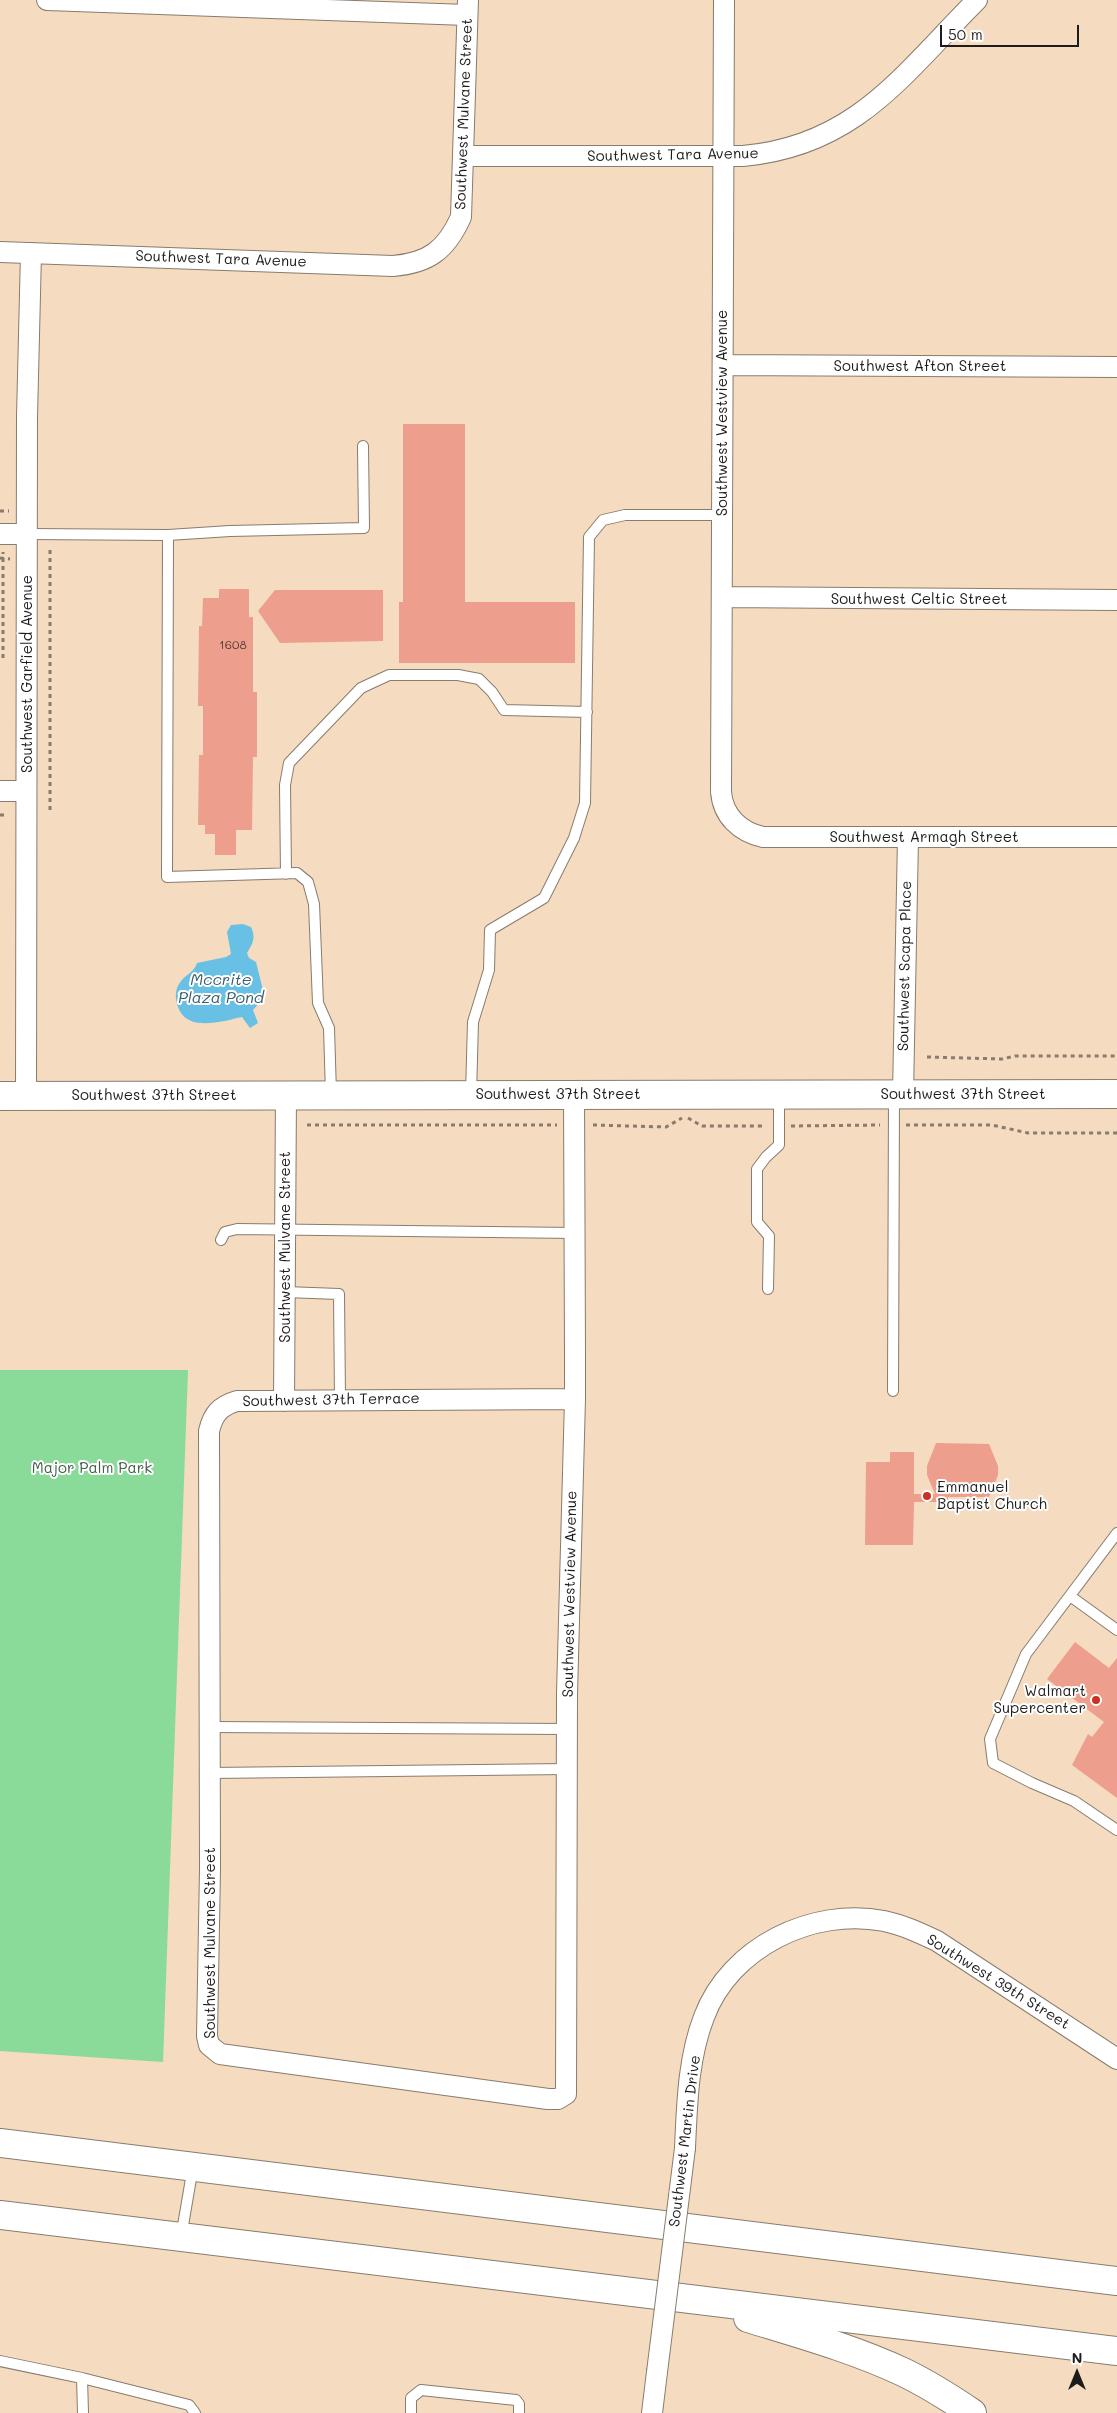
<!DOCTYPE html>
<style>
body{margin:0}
#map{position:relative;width:1117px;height:2413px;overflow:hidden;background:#f5dbbf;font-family:Mali,sans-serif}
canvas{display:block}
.north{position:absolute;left:1052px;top:2348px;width:50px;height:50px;-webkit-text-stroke:4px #fff;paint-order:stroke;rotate:0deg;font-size:14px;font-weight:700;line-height:20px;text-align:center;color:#1c1c1c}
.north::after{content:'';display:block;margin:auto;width:18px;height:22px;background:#1c1c1c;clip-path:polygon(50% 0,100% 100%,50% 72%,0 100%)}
.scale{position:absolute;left:940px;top:25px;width:139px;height:22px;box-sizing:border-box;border:2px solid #1c1c1c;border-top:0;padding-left:6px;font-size:15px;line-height:18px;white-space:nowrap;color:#1c1c1c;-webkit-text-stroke:4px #fff;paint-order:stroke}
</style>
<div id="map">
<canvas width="1117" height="2413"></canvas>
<div class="north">N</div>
<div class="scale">50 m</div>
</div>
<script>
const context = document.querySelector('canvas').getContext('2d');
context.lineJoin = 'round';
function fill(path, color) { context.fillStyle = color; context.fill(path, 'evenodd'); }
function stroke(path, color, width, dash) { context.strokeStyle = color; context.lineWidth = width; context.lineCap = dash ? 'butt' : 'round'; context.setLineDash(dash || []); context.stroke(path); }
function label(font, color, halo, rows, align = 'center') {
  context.font = font + ' Mali,sans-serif'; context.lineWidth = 4; context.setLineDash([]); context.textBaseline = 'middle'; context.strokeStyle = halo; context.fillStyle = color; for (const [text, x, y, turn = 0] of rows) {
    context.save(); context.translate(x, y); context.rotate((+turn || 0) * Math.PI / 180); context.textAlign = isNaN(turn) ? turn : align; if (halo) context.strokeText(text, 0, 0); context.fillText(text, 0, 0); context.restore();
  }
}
fill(new Path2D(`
 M0 1370H188L163 2062 0 2051Z`), '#8ada9a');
fill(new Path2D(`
 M243 924 251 927C256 938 253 943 247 953L249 958 256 962 262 986 261 1001 253 1010 258 1023 250 1028 242 1017C223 1021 187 1033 178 1007 175 999 175 990 179 984 184 975 194 973 197 963L226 957 231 954 227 932 231 925Z`), '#68c0e5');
fill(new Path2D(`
 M403 424H465V602H575V663H399V602H403Z
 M219 589H249V617H253V692H257V757H253L252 830H236V855H215V834H205V825H198L199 755H203V706H198L199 626H202L203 598H219Z
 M275 590H383V641L280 643 258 611Z
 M936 1443 989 1444 998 1466V1475L989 1497H948V1502H914L913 1545H865L866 1462H890V1452H914V1494H935L927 1475V1466Z
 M1075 1642 1109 1668 1117 1658V1798L1072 1765 1088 1734 1092 1737 1104 1722 1047 1679Z`), '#ed9e8c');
const lane = new Path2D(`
 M28 534 168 535 230 531 364 528 363 446
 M168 535 167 877 297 873 308 882 314 904 318 1003 329 1028 331 1094
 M286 874 285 785 289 763 361 688 389 675H458L479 679 492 692 504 710 587 712
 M471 1094 473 1022 489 970 490 930 544 898 574 838 585 803 589 537 603 520 625 515H722
 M221 1240 225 1232 237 1229 575 1233
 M768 1289 769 1236 757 1222V1169L766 1157 779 1145V1095
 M285 1292 339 1294 340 1400
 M893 1391 894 1095
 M1117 1533 1026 1654 990 1739 993 1763 1032 1783 1074 1801 1117 1830
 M1070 1596 1117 1630
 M210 1727 567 1729
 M210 1773 567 1769
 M181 2237 193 2167
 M0 2361 82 2378 83 2413
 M82 2378 189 2405 195 2413
 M411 2413V2398L421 2390 516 2400 519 2404V2413`);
const street = new Path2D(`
 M47 0 467 15
 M724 0 721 792C723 816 740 832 763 837H1117
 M463 156H743C856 146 903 74 977 0
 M0 252 393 266C429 263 446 250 461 217L468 0
 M723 365 1117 367
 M0 534H28
 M722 597 1117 600
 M0 791H26
 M574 1093 575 1355V1399L567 1694 566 2094 558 2099H548L220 2054 209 2045 207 2036 210 1869 209 1431C213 1414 220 1406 237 1401L575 1399
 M903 1094 908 837
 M26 1095 27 417 31 253
 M284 1401 286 1094
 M685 2148C687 2104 688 2058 704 2017 730 1947 813 1907 884 1921 903 1925 920 1933 937 1941L1117 2059
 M652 2413 657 2372`);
const secondary = new Path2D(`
 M0 1096 1117 1094`);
const highway = new Path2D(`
 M0 2143 1117 2281
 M0 2215 1117 2351
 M748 2318C800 2334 854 2349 903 2372 928 2384 950 2398 972 2413`);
stroke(lane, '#887c6e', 12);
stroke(street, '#887c6e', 22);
stroke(secondary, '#887c6e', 30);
stroke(highway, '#887c6e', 30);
stroke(new Path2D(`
 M0 511H9
 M50 550V812
 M0 558 10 559
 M3 658V552
 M0 815H7
 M927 1057 1002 1059 1015 1056H1117
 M688 1118 702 1126H765
 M307 1125H557
 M593 1125 666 1127 682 1118
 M906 1125H992L1028 1133H1117
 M791 1126 880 1125`), '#887c6e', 3, [4, 4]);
stroke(lane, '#fff', 10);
stroke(street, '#fff', 20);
stroke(secondary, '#fff', 28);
stroke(highway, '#fff', 28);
const streetBridge = new Path2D(`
 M657 2372 685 2148`);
stroke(streetBridge, '#887c6e', 22, []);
stroke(streetBridge, '#fff', 20);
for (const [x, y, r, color] of [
 [927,1496,5,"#c8321e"],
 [1096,1700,5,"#c8321e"]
]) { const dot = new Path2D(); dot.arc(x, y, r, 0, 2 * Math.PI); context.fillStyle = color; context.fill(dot); stroke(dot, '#fff', 2); }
label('12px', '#503c38', null, [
 ["1608",233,645]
]);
label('15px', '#1c1c1c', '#fff', [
 ["Southwest Mulvane Street",464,114,-88],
 ["Southwest Tara Avenue",673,155,-1],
 ["Southwest Tara Avenue",221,259,2],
 ["Southwest Afton Street",920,366],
 ["Southwest Westview Avenue",722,413,-90],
 ["Southwest Celtic Street",919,599],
 ["Southwest Garfield Avenue",27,674,-90],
 ["Southwest Armagh Street",924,837],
 ["Southwest Scapa Place",905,966,-89],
 ["Southwest 37th Street",558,1094],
 ["Southwest 37th Street",963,1094],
 ["Southwest 37th Street",154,1095],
 ["Southwest Mulvane Street",285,1247,-90],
 ["Southwest 37th Terrace",331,1400,-1],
 ["Southwest Westview Avenue",570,1594,-89],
 ["Southwest Mulvane Street",210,1943,-90],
 ["Southwest 39th Street",998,1982,32],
 ["Southwest Martin Drive",685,2141,-83]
]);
label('15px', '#425e48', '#fff', [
 ["Major Palm Park",92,1468]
]);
label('15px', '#1c1c1c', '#fff', [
 ["Emmanuel",937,1487],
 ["Baptist Church",937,1504],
 ["Walmart",1086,1691,"right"],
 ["Supercenter",1086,1708,"right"]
], 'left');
label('italic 16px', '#3a5e6c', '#fff', [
 ["Mccrite",221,980],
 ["Plaza Pond",221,998]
]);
</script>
